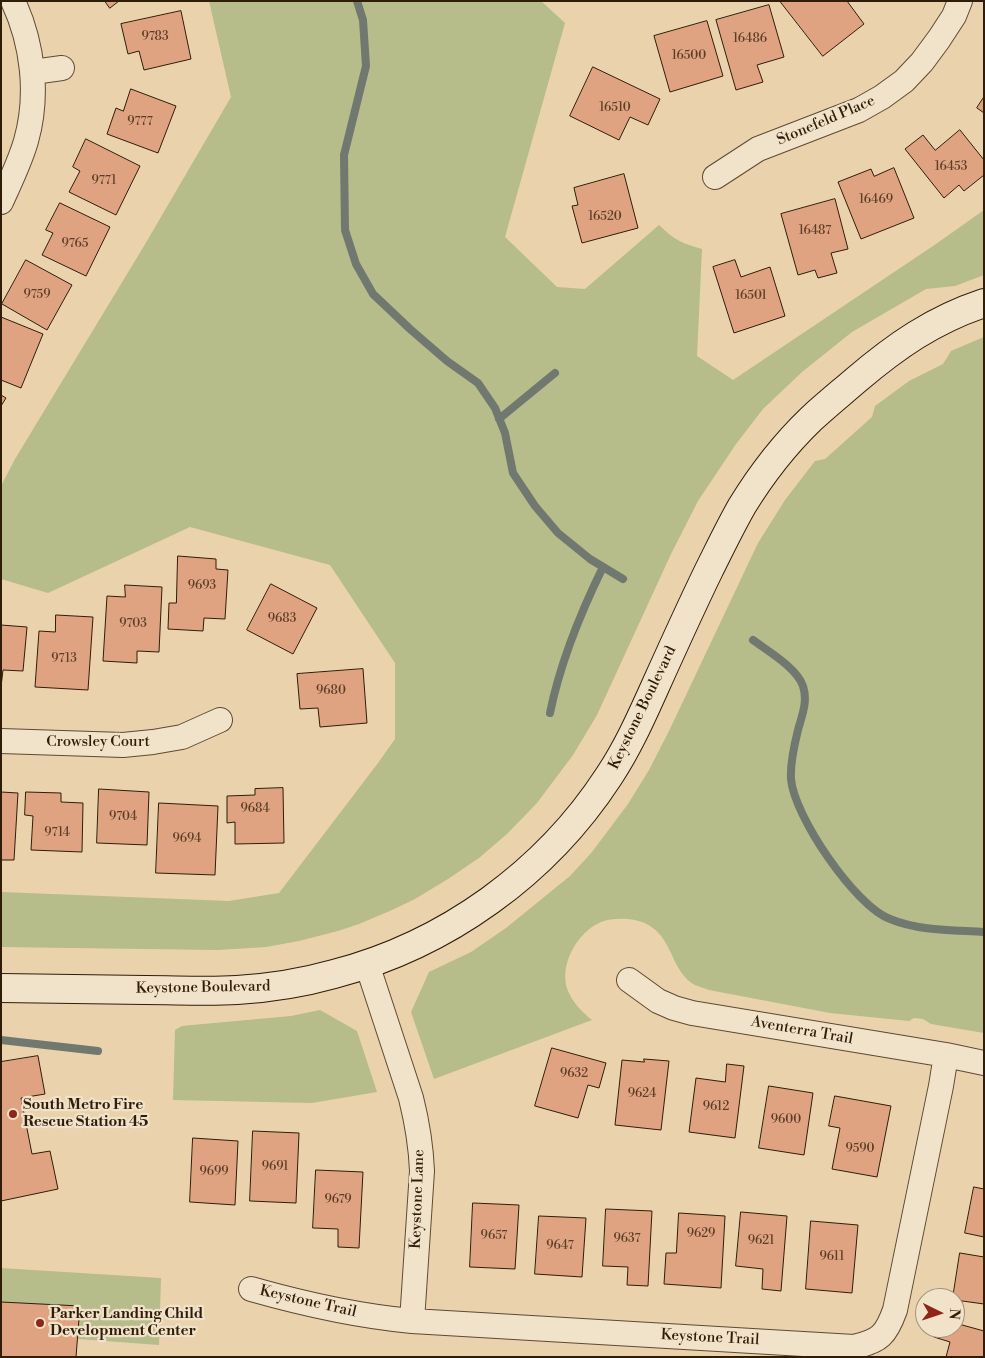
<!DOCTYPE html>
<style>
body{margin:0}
#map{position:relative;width:985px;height:1358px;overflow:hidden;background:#ead2ad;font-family:"Libre Bodoni",serif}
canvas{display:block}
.frame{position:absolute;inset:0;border:2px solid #2f1d09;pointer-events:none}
.north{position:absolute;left:915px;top:1288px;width:50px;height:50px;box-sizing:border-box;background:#f1e2ca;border:1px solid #a3937d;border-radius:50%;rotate:94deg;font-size:14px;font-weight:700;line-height:20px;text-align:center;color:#2f1d09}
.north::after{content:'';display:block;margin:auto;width:18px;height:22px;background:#8f2418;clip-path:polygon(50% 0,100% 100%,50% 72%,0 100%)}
</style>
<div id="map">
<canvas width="985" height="1358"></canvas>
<div class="frame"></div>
<div class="north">N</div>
</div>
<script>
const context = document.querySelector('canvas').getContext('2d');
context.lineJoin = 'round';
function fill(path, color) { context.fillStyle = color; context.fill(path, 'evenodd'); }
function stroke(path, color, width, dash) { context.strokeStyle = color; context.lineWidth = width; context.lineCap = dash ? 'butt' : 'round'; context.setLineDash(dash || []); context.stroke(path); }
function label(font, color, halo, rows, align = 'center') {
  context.font = font + ' "Libre Bodoni",serif'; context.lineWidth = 4.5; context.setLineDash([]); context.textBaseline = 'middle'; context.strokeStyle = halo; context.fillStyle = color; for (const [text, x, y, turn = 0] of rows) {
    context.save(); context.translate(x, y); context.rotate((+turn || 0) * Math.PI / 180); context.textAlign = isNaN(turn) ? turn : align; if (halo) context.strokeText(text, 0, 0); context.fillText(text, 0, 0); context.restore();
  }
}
fill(new Path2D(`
 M209 1H541L565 23 505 237 557 287 585 289 659 225C673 239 683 244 702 249L697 356 733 380 936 244 984 210V275L955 286 926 289 852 332 802 372 763 409 736 444 698 501 671 554 597 715 573 755 537 803 507 834 479 858 448 879 415 899 392 910 359 924 338 931 299 941 266 947 218 950 1 947V892L229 901 279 893 378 763 395 739V663L330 565 190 527 48 593 1 579V486L15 459 144 246 231 97Z
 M984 337V1033L931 1024 923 1019 914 1018 909 1021 830 1013 709 990C705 988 699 987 695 985 667 969 675 929 635 920 624 918 611 918 601 922 577 932 558 966 568 991 573 1003 582 1012 592 1020L434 1079 411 1012 429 972 471 952 506 928 570 876 592 852 628 804 649 770 669 731 758 543 785 500 815 461 825 459 872 417 875 406 909 381 943 364 951 351Z
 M320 1010 357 1031 377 1092 312 1103 173 1100 175 1030 182 1026 192 1025 291 1016Z
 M1 1268 161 1278 159 1345 78 1339 80 1306 1 1302Z`), '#b6bc8a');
stroke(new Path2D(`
 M357 1 363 20 366 66 344 155 345 230 356 264 373 294 410 329 447 361 478 383 495 408 505 433 513 473 535 506 558 533 590 559 623 579
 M499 419 555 373
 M753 640C768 651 797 668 803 686 808 702 802 715 798 730 794 746 790 763 791 779 794 816 855 906 890 919 919 931 953 930 984 932
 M550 713C560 663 581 612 603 567
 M1 1040 98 1051`), '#707870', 8);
const building = new Path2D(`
 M105 1H119L110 8Z
 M780 1H847L864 24 823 56Z
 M769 5 784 57 757 65 763 82 736 90 716 20Z
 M181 11 191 59 144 70 139 51 128 54 121 24Z
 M707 21 723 76 670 92 654 36Z
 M593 67 660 99 648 125 630 117 619 140 570 116Z
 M131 89 176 106 158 153 107 134 116 108 123 111Z
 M984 97V113L977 108Z
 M960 130 984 160V175L964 191 959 185 944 198 905 149 923 135 935 150Z
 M86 139 140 166 116 215 69 192 80 171 73 167Z
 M894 168 914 218 861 239 838 182 871 169 874 176Z
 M624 174 638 228 582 243 572 206 578 205 574 188Z
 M835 199 848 249 831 253 837 273 818 278 815 270 798 275 781 214Z
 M60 203 110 227 86 276 42 255 53 233 46 230Z
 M26 260 72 285 47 330 2 304Z
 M735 260 741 277 770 267 785 316 734 333 713 267Z
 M1 317 43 334 21 388 1 380Z
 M1 395 6 398 1 406Z
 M178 556 216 559V569L228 570 225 619 204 618 203 631 168 629 169 603H176Z
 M271 584 317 608 293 654 247 630Z
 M125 585 162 587 159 652 137 651V663L103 661 107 596 125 597Z
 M56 615 93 617 88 690 35 687 39 631 55 632Z
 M1 625 27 627 23 671 3 670 1 687Z
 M363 669 367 723 320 727 318 708 300 709 297 674Z
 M283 788 284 843 235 844V822L227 823V796L255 795V789Z
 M99 789 149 792 147 845 97 843Z
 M1 792 18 793 14 860H1Z
 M26 792 61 793V802L83 803 82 852 31 850 33 816 25 815Z
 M159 803 218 806 215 875 156 873Z
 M552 1048 606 1063 599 1088 588 1085 578 1118 535 1106Z
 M38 1056 45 1094 21 1098 32 1154 50 1151 58 1189 1 1201V1062Z
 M644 1059 669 1061 661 1130 615 1125 622 1060 644 1062Z
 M727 1064 744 1066 735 1138 689 1132 696 1078 725 1082Z
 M769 1086 813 1093 804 1155 759 1148Z
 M835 1096 891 1106 877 1177 832 1169 840 1128 829 1126Z
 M253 1131 299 1133 296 1203 250 1201Z
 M193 1138 238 1141 235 1205 190 1202Z
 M316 1170 363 1172 359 1248 338 1247V1229L313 1228Z
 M974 1187 984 1189V1237L965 1233Z
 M473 1203 519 1205 515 1269 470 1267Z
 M606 1209 652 1211 648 1286 627 1285 628 1267 603 1266Z
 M741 1212 787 1216 781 1291 762 1289 763 1269 736 1266Z
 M679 1213 725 1216 721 1288 664 1284 666 1253H676Z
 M539 1216 586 1218 582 1277 535 1274Z
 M811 1221 858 1225 852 1293 806 1289Z
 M960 1253 984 1257V1304L955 1300V1298H953Z
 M1 1302 80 1306 76 1357H1Z
 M955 1323 984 1331V1357H946L950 1342 934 1337 936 1328H955Z`);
fill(building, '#e0a381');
stroke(building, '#2f1d09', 1);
const street = new Path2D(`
 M33 72 62 68
 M715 177 758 149 859 110 882 97 904 81 922 62 939 39 954 16 960 1
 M1 202C10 182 20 162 26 141 39 95 33 44 13 1
 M1 741 123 745 153 742 182 737 220 720
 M367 964 411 1098C417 1122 421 1146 422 1171L412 1321
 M629 980 658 1001 674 1008 692 1013 946 1055 984 1063
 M251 1289C304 1304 357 1316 412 1321L854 1347C880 1341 886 1335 895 1310L941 1086 946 1055`);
const secondary = new Path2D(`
 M1 988C49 989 97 989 145 990 176 990 207 992 237 990 270 988 302 983 334 974 446 945 546 873 609 776 627 749 641 718 654 689 672 649 690 609 709 570 720 548 730 527 742 506 761 475 785 444 811 419 826 405 841 393 856 380 896 346 933 320 984 303`);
stroke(street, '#5e4a32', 26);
stroke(secondary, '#2f1d09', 30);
stroke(street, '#f1e2ca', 24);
stroke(secondary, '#f1e2ca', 28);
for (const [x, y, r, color] of [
 [13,1114,5,"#8f2418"],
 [40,1323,5,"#8f2418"]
]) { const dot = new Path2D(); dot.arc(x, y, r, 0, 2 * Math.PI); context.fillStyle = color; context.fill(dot); stroke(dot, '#f1e2ca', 2); }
label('12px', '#5b3e27', null, [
 ["9783",155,37],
 ["16486",750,39],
 ["16500",689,56],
 ["16510",615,108],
 ["9777",140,122],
 ["16453",951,167],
 ["9771",104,181],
 ["16469",876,200],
 ["16520",605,217],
 ["16487",815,231],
 ["9765",75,244],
 ["9759",37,295],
 ["16501",751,296],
 ["9693",202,586],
 ["9683",282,619],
 ["9703",133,624],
 ["9713",64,659],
 ["9680",331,691],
 ["9684",255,809],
 ["9704",123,817],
 ["9714",57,833],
 ["9694",187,839],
 ["9632",574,1074],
 ["9624",642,1094],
 ["9612",716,1107],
 ["9600",786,1120],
 ["9590",860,1149],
 ["9691",275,1167],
 ["9699",214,1172],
 ["9679",338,1200],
 ["9629",701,1234],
 ["9657",494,1236],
 ["9637",627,1239],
 ["9621",761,1241],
 ["9647",560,1246],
 ["9611",832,1257]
]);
label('15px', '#2f1d09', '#f1e2ca', [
 ["Stonefeld Place",826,121,-23],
 ["Keystone Boulevard",643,708,-64],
 ["Crowsley Court",98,742],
 ["Keystone Boulevard",203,988,-1],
 ["Aventerra Trail",802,1031,10],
 ["Keystone Lane",418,1199,-88],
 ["Keystone Trail",308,1302,13],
 ["Keystone Trail",710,1338,3]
]);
label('bold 15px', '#2f1d09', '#f1e2ca', [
 ["South Metro Fire",23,1105],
 ["Rescue Station 45",23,1122],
 ["Parker Landing Child",50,1314],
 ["Development Center",50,1331]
], 'left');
</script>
